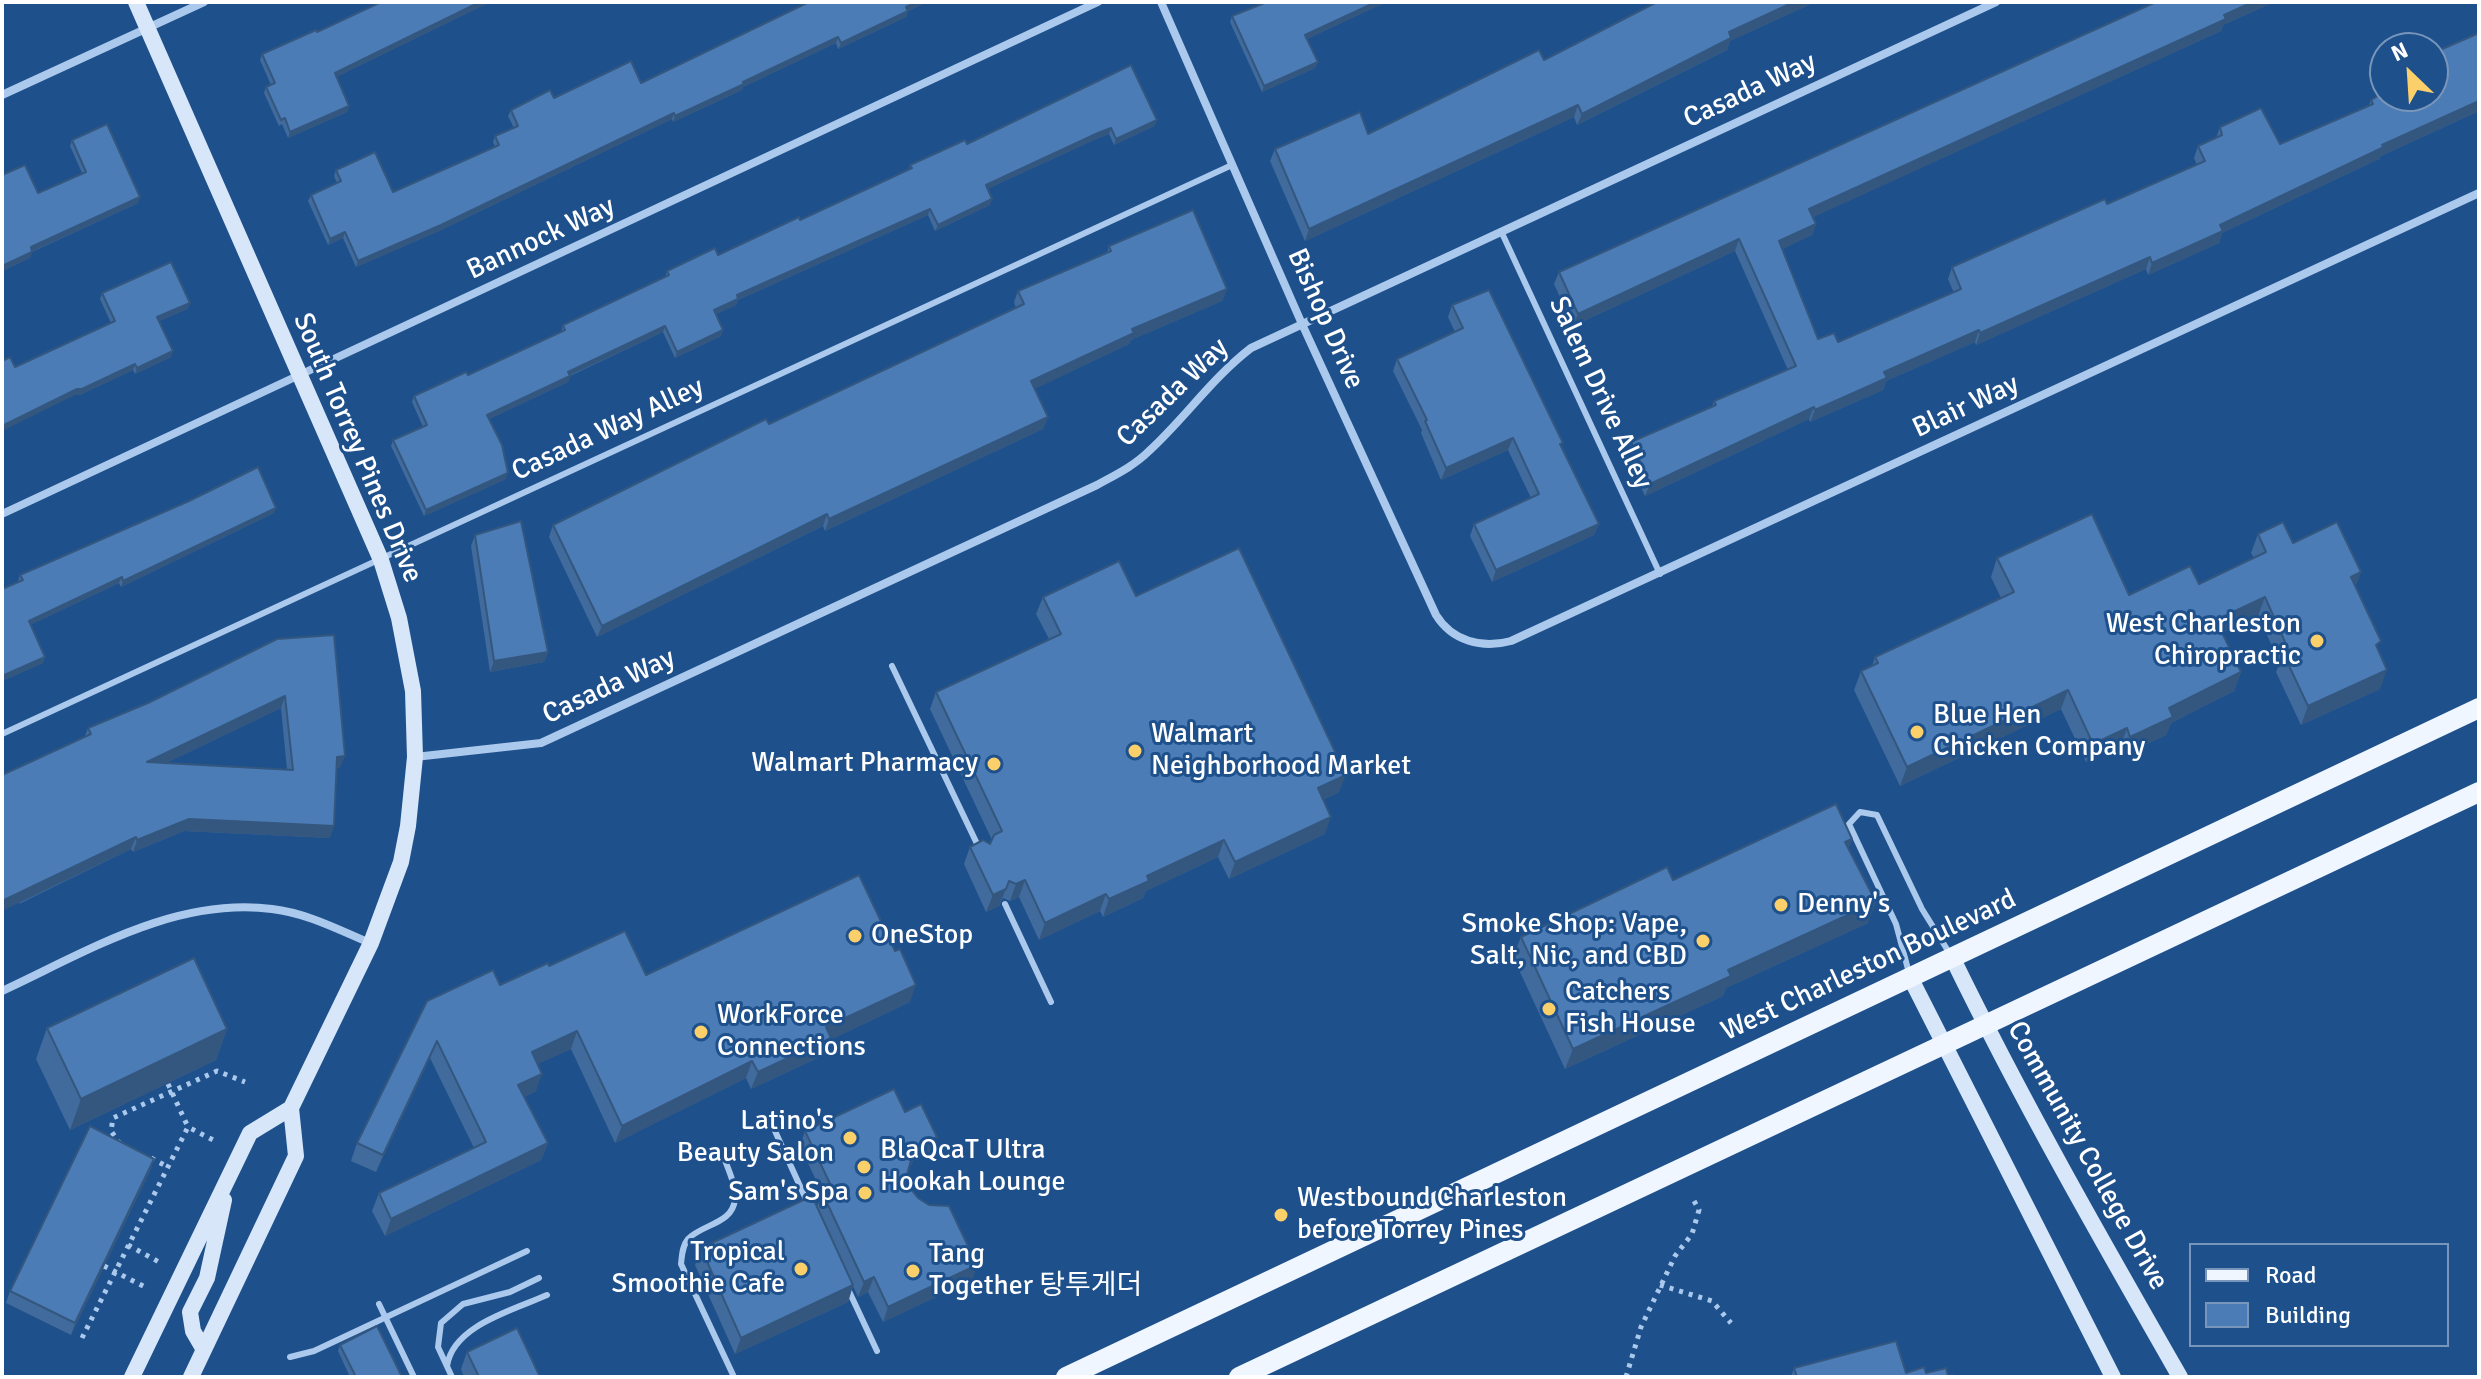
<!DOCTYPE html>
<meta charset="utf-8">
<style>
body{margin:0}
#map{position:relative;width:2481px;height:1379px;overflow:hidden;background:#1e508c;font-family:Signika,sans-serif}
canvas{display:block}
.frame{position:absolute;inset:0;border:4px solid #fff;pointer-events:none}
.legend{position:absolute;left:2189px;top:1243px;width:260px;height:104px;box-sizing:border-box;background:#1e508c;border:2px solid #7896ba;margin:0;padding:10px 14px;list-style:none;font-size:24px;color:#fff}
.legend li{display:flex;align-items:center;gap:16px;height:40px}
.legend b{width:40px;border:2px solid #7896ba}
.north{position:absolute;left:2369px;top:32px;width:80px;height:80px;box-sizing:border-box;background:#1e508c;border:2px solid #7896ba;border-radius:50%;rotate:335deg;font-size:22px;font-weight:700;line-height:32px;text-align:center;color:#fff}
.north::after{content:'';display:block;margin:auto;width:28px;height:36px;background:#fbcf6a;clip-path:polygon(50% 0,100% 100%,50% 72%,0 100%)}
</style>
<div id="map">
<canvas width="2481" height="1379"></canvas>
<div class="frame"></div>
<ul class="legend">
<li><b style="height:10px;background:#f0f6ff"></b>Road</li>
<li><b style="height:22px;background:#4b7cb5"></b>Building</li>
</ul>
<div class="north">N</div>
</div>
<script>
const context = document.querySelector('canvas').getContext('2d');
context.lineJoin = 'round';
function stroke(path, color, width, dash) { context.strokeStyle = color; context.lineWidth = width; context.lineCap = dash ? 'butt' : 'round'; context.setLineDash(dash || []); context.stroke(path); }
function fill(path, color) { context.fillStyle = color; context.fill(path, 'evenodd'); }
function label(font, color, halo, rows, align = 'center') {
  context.font = font + ' Signika,"Noto Sans KR",sans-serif'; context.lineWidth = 6; context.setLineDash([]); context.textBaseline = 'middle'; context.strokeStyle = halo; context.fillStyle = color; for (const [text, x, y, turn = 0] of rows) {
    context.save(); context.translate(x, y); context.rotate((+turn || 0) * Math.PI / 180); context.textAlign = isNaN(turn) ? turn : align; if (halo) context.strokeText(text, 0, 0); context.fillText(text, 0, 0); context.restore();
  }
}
stroke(new Path2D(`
 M168 1084 188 1127
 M120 1144 111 1131 113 1118 217 1071 245 1082
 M151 1158 168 1167
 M128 1245 159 1262
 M104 1266 147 1288
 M1660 1285 1712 1301 1731 1323
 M82 1338 188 1127 217 1142
 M1626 1377 1641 1327 1675 1256 1692 1234 1699 1210 1693 1199`), '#abc9ec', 5, [4, 6]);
stroke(new Path2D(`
 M1501 231 1660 574
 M892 666 980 850
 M2 734 1232 165
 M1005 904 1051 1002
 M1909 973 1896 924 1849 824 1860 812 1877 815 1922 909 1950 954
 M775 1131 809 1206
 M723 1155C728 1169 736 1185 735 1199 733 1224 702 1224 688 1239 682 1246 682 1256 681 1264L734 1377
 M848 1289 877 1351
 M379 1304 414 1377
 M290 1357 314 1351 527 1251
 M447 1366C453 1325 514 1310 547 1295
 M452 1377 438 1347 441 1323 463 1304 510 1292 539 1278`), '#abc9ec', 6);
stroke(new Path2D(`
 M1161 2 1302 324 1436 615C1452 641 1482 649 1511 641L2479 193
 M2 95 204 2
 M2 514 1098 2
 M415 757 541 743 1097 485C1115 475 1134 466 1149 451 1185 418 1212 378 1251 348L1996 2
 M2 991C88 951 175 897 272 909 307 913 339 930 370 943`), '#abc9ec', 8);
stroke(new Path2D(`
 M136 2 381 560 399 618 413 691 415 757 408 826 401 862 371 943 291 1108 296 1156 191 1377
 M1952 957C2022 1101 2101 1239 2180 1377
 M1910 977 2113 1377
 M204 1350 193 1331 190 1312 207 1278 224 1200
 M132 1377 250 1133 291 1108`), '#d7e6f9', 16);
stroke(new Path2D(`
 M1066 1377 2479 708
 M1239 1377 2479 792`), '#f0f6ff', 20);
fill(new Path2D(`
 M490 2 336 77 349 106 347 112 288 138 282 124 279 126 264 93 266 87 271 85 260 60 262 54Z
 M809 2H927L908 11 906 17 838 49 836 43 743 87 742 90 673 122 672 119 439 231 356 267 343 238 328 245 308 201 311 195 337 183 334 176 336 170 393 192 495 147 493 142 495 136 514 128 508 116 511 110 554 98 641 83Z
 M1267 2H1386L1307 39 1318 62 1315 68 1262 92 1230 22 1232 16Z
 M1657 2H1815L1730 41 1727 50 1577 125 1574 117 1305 241 1270 161 1275 149 1368 134 1544 60Z
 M2156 2H2274L2223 25 2221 31 1813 217 1816 224 1812 235 1782 249 1818 339 1838 342 1954 293 1948 279 1952 267 2107 204 2197 165 2194 158 2198 146 2216 138 2220 127 2280 144 2369 105 2371 100 2385 96 2479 33V111L2381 156 2379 159 2222 233 2219 243 2148 275 2146 269 1976 345 1975 342 1886 381 1883 390 1810 422 1809 419 1645 496 1626 454 1631 442 1712 407 1714 401 1788 370 1735 251 1573 326 1554 284 1559 272Z
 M1157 120 1154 126 1114 145 1109 134 1096 139 987 189 990 205 935 231 928 215 738 300 736 305 716 314 721 336 675 358 663 332 570 376 568 382 489 419 506 479 424 516 391 446 393 440 423 427 412 402 414 396 468 375 561 332 563 325 665 277 667 271 718 255 800 220 909 170 910 165 967 144Z
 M72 140 138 203 32 252 30 258 2 271V175L38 193 82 173 70 146Z
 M1109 246 1227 289 1222 301 1131 340 1129 344 1034 389 1048 417 1043 429 825 531 823 526 597 637 549 537 553 525 1016 308 1014 302 1018 291 1107 253Z
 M102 293 190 303 187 309 159 321 171 357 135 374 133 370 80 395H75L15 367 111 323 100 299Z
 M1452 305 1562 447 1599 524 1594 535 1492 582 1470 536 1474 524 1531 498 1508 450 1441 480 1421 433 1422 430 1393 371 1397 359 1455 332 1448 317Z
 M274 513 121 587 119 583 30 625 43 663 2 681 18 581 20 575Z
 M2258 534 2293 543 2361 572 2355 587 2378 649 2380 689 2301 725 2276 672 2280 663 2258 616 2222 633 2241 672 2234 691 2171 723 2166 735 2124 755 2120 747 2086 762 2061 709 1900 786 1854 690 1861 671 1872 666 1875 657 2001 598 1991 577 1997 558 2129 595 2199 584 2254 558 2251 553Z
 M475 535 548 652 544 662 490 672 471 546Z
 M1136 596 1339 792 1323 800 1325 834 1229 879 1218 857 1146 891 1143 898 1103 917 1100 911 1039 940 1019 897 1010 901 1003 898 999 906 986 912 964 864 970 847 990 844 992 840 930 709 936 692 1049 639 1036 614 1043 597Z
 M277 639 340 768H336L330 838 184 831 133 852 131 849 19 904 88 728 148 703ZM281 708 287 770 166 763Z
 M1852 839 1848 849 1868 923 1726 988 1723 996 1565 1069 1513 957 1521 937 1673 880Z
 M549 966 646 975 910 1002 830 1040 824 1055 751 1089 746 1078 615 1143 571 1049 537 1064 536 1091 524 1097 548 1143 541 1160 385 1236 372 1211 379 1193 474 1148 430 1058 376 1172 351 1161 357 1143 427 1001 500 985Z
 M47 1028 227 1029 216 1060 70 1130 36 1059Z
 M905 1112 937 1137 931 1152 914 1160 909 1168 907 1175 910 1188 977 1265 972 1280 883 1322 868 1292 858 1297 853 1286 848 1302 735 1354 695 1265 701 1248 817 1207 822 1193 800 1146 805 1131Z
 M154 1159 150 1171 71 1335 6 1303 10 1291Z
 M340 1345 402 1377H350L338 1351Z
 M467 1352 540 1377H464L461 1369Z
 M1794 1368 1926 1373 1953 1377H1791Z`), '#406b9c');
fill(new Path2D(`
 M480 2H490L332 79 335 73Z
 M917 2H927L908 11 906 17 838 49 841 43Z
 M1376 2H1386L1303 41 1305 35Z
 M1794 2H1815L1730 41 1727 50 1577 125 1582 114 1729 32Z
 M2253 2H2274L2223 25 2221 31 1805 221 1809 209Z
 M838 37 836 43 743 87 742 90 673 122 675 116 743 82Z
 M1318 62 1315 68 1262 92 1264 86Z
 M2479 101V111L2381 156 2379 159 2222 233 2219 243 2148 275 2152 263 2220 225 2382 145Z
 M1578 105 1574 117 1305 241 1309 229Z
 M349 106 347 112 288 138 290 132Z
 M674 113 672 119 439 231 356 267 358 261Z
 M1157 120 1154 126 1114 145 1116 139Z
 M1111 128 1109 134 1096 139 983 191 986 185 1098 133Z
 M140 197 138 203 29 253 31 247Z
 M992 199 990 205 935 231 938 225Z
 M930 209 928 215 738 300 736 305 712 316 714 310 737 295Z
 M1816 224 1812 235 1775 253 1779 241Z
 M345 232 343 238 328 245 330 239Z
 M1739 239 1735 251 1573 326 1578 314Z
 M32 252 30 258 2 271V266Z
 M2150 257 2146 269 1976 345 1980 333Z
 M1227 289 1222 301 1131 340 1129 344 1026 393 1031 381 1132 329Z
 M190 303 187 309 155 323 157 317Z
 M665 326 663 332 566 377 568 372Z
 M723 330 721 336 675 358 677 352Z
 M1979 330 1975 342 1886 381 1883 390 1810 422 1815 410 1884 372Z
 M173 351 171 357 135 374 137 368Z
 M135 364 133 370 80 395H75L2 431V426L77 389Z
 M570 376 568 382 485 421 487 415Z
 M1814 407 1809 419 1645 496 1650 484Z
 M1048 417 1043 429 825 531 829 519Z
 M1513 438 1508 450 1441 480 1446 468Z
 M508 473 506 479 424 516 426 510Z
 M276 508 274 513 121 587 123 581Z
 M827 514 823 526 597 637 602 626Z
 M1599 524 1594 535 1492 582 1496 570Z
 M2361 572 2354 590 2351 577Z
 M122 577 119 583 26 627 29 621Z
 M2265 597 2258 616 2209 639 2216 620Z
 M548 652 544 662 490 672 494 661Z
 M45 657 43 663 2 681V676Z
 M2387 670 2380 689 2301 725 2308 706Z
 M2241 672 2234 691 2171 723 2166 735 2124 755 2130 737 2169 708Z
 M2068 690 2061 709 1900 786 1907 767Z
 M285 696 281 708 143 774 147 762Z
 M2127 728 2120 747 2086 762 2093 744Z
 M345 756 340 768 332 769 337 757Z
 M1346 775 1339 792 1312 806 1318 788Z
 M1331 817 1325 834 1229 879 1235 862Z
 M189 819 334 826 330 838 184 831 133 852 137 840Z
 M136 837 131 849 2 911V901Z
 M1852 839 1845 860V842Z
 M1224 840 1218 857 1146 891 1143 898 1103 917 1109 899 1147 876Z
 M1025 880 1019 897 1010 901 1016 884Z
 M1009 881 999 906 986 912 993 895Z
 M1106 894 1100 911 1039 940 1045 923Z
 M1876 902 1868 923 1726 988 1723 996 1565 1069 1573 1049 1728 970Z
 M916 985 910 1002 830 1040 824 1055 751 1089 758 1072 826 1027Z
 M227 1029 216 1060 70 1130 81 1099Z
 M577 1031 571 1049 525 1070 532 1052Z
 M437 1041 430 1058 376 1172 383 1155Z
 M752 1061 746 1078 615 1143 622 1126Z
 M542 1074 536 1091 512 1103 518 1085Z
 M937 1137 931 1152 914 1160 907 1171 912 1156 920 1145Z
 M548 1143 541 1160 385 1236 391 1219Z
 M154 1159 150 1171 71 1335 75 1323Z
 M977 1265 972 1280 883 1322 888 1307Z
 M874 1277 868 1292 858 1297 864 1282Z
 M853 1285 848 1302 735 1354 741 1338Z`), '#34577f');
const building = new Path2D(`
 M381 2H480L335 73 349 106 290 132 285 118 281 120 266 87 275 83 262 54 316 30 317 32Z
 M809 2H917L906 7 908 11 841 43 838 37 743 82 744 84 675 116 674 113 441 225 358 261 345 232 330 239 311 195 341 181 336 170 375 152 393 192 499 145 495 136 518 126 511 110 550 90 554 98 631 61 641 83Z
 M1267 2H1376L1305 35 1318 62 1264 86 1232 16Z
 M1657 2H1794L1729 32 1731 38 1582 114 1578 105 1309 229 1275 149 1360 112 1368 134 1539 50 1544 60Z
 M2156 2H2253L2224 15 2226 19 1809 209 1816 224 1779 241 1818 339 1834 333 1838 342 1961 289 1952 267 2105 199 2107 204 2205 161 2198 146 2222 135 2220 127 2261 108 2280 144 2373 104 2371 100 2385 92V96H2433V53L2479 33V101L2382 145 2384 147 2220 225 2223 231 2152 263 2150 257 1980 333 1979 330 1884 372 1887 378 1815 410 1814 407 1650 484 1631 442 1716 405 1714 401 1796 366 1739 239 1578 314 1559 272Z
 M1131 65 1157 120 1116 139 1111 128 1098 133 986 185 992 199 938 225 930 209 737 295 738 299 714 310 723 330 677 352 665 326 568 372 570 376 487 415 502 445 508 473 426 510 393 440 427 425 414 396 466 372 468 375 565 330 563 325 669 275 667 271 715 248 718 255 799 217 800 220 912 168 910 165 965 140 967 144Z
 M107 124 140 197 31 247 32 252 2 266V175L25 165 38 193 86 172 72 140Z
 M1193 210 1227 289 1132 329 1134 333 1031 381 1048 417 829 519 827 514 602 626 553 525 766 419 769 424 1024 304 1018 291 1111 251 1109 246Z
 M171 262 190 303 157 317 173 351 137 368 135 364 82 389H77L2 426V361L10 357 15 367 115 321 102 293Z
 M1489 290 1563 443 1560 444 1599 524 1496 570 1474 524 1539 494 1513 438 1446 468 1425 421 1427 420 1397 359 1463 328 1452 305Z
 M258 467 276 508 123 581 122 577 29 621 45 657 2 676V589L23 580 20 575 189 501Z
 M2092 514 2129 595 2190 566 2199 584 2266 552 2258 534 2283 522 2293 543 2337 522 2361 572 2351 577 2381 641 2376 645 2387 670 2308 706 2283 653 2289 651 2265 597 2216 620 2241 672 2169 708 2173 717 2130 737 2127 728 2093 744 2068 690 1907 767 1861 671 1878 663 1875 657 2014 592 1997 558Z
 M521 521 548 652 494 661 475 535Z
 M1239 548 1346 775 1318 788 1331 817 1235 862 1224 840 1147 876 1149 881 1109 899 1106 894 1045 923 1025 880 1016 884 1009 881 1006 889 993 895 970 847 983 840 990 844 994 835 1002 831 936 692 1061 634 1043 597 1119 561 1136 596Z
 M334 635 345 756 337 757 334 826 189 819 137 840 136 837 2 901V775L91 734 88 728 148 703 277 639ZM285 696 293 770 147 762Z
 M1836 804 1852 839 1845 842 1876 902 1728 970 1731 976 1573 1049 1521 937 1667 867 1673 880Z
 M859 875 895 951 900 949 916 985 826 1027 831 1038 758 1072 752 1061 622 1126 577 1031 532 1052 542 1074 518 1085 548 1143 391 1219 379 1193 486 1142 437 1041 383 1155 357 1143 427 1001 493 970 500 985 548 963 549 966 625 931 646 975Z
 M194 958 227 1029 81 1099 47 1028Z
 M894 1089 905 1112 921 1104 937 1137 920 1145 912 1156 907 1175 910 1188 918 1198 929 1205 949 1206 977 1265 888 1307 874 1277 864 1282 822 1192 832 1188 805 1131Z
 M90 1126 154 1159 75 1323 10 1291Z
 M812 1196 853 1285 741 1338 701 1248Z
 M377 1326 402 1377H356L340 1345Z
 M517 1328 540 1377H479L467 1352Z
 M1896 1341 1906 1373 1924 1367 1926 1373 1946 1368 1948 1376 1953 1375V1377H1797L1794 1368Z`);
fill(building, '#4b7cb5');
stroke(building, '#34577f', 2);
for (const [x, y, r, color] of [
 [2317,641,8,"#fbcf6a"],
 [1917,732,8,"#fbcf6a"],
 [1135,751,8,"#fbcf6a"],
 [994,764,8,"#fbcf6a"],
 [1781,905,8,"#fbcf6a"],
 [855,936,8,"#fbcf6a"],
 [1703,941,8,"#fbcf6a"],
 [1549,1009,8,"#fbcf6a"],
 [701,1032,8,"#fbcf6a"],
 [850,1138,8,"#fbcf6a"],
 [864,1167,8,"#fbcf6a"],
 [865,1193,8,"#fbcf6a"],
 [1281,1215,8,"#fbcf6a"],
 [801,1269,8,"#fbcf6a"],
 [913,1271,8,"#fbcf6a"]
]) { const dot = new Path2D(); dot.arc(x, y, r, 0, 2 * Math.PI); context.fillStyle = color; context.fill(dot); stroke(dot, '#1e508c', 3); }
label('28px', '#fff', '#1e508c', [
 ["Casada Way",1750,91,-25],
 ["Bannock Way",541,239,-25],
 ["Bishop Drive",1325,319,66],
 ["Casada Way",1173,393,-44],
 ["Salem Drive Alley",1600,393,65],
 ["Blair Way",1966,407,-25],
 ["Casada Way Alley",608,430,-25],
 ["South Torrey Pines Drive",357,448,67],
 ["Casada Way",609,687,-25],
 ["West Charleston Boulevard",1869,966,-25],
 ["Community College Drive",2087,1156,61]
]);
label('28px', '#fff', '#1e508c', [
 ["West Charleston",2301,625,"right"],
 ["Chiropractic",2301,657,"right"],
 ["Blue Hen",1933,716],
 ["Chicken Company",1933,748],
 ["Walmart",1151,735],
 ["Neighborhood Market",1151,767],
 ["Walmart Pharmacy",978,764,"right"],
 ["Denny's",1797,905],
 ["Smoke Shop: Vape,",1687,925,"right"],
 ["Salt, Nic, and CBD",1687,957,"right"],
 ["OneStop",871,936],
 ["Catchers",1565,993],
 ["Fish House",1565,1025],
 ["WorkForce",717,1016],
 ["Connections",717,1048],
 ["Latino's",834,1122,"right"],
 ["Beauty Salon",834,1154,"right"],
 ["BlaQcaT Ultra",880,1151],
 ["Hookah Lounge",880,1183],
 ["Sam's Spa",849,1193,"right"],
 ["Westbound Charleston",1297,1199],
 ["before Torrey Pines",1297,1231],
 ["Tropical",785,1253,"right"],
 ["Smoothie Cafe",785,1285,"right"],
 ["Tang",929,1255],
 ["Together 탕투게더",929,1287]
], 'left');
</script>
